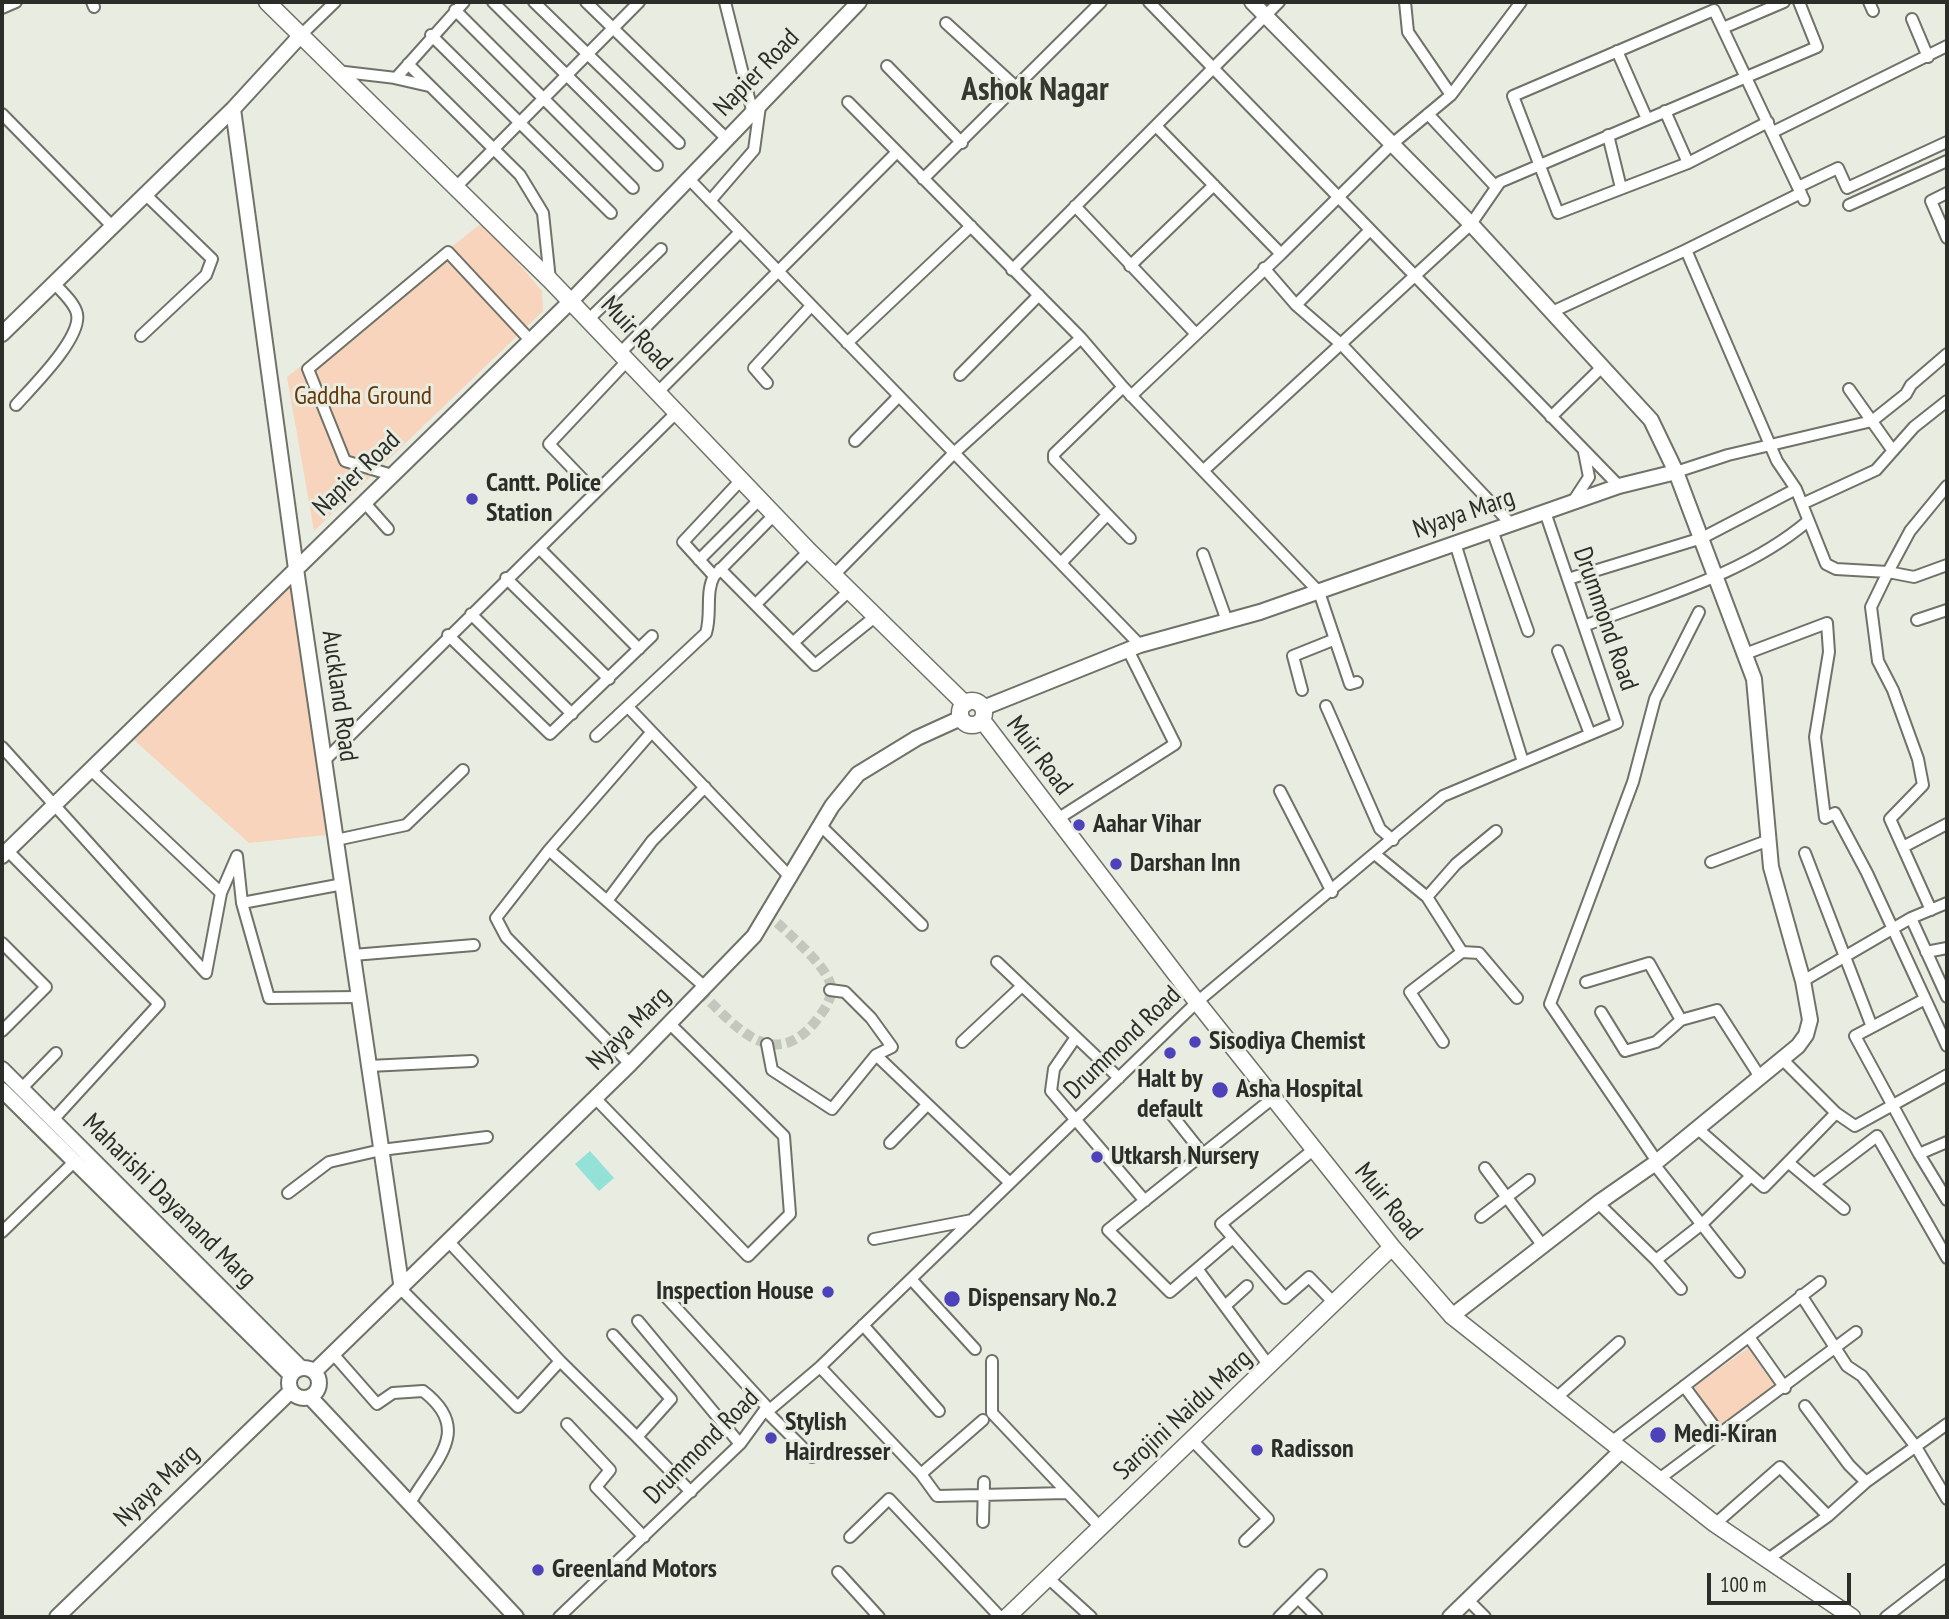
<!DOCTYPE html>
<style>
body{margin:0}
#map{position:relative;width:1949px;height:1619px;overflow:hidden;background:#e9ede1;font-family:"PT Sans Narrow",sans-serif}
canvas{display:block}
.frame{position:absolute;inset:0;border:4px solid #2b2d28;pointer-events:none}
.scale{position:absolute;left:1707px;top:1573px;width:144px;height:32px;box-sizing:border-box;border:4px solid #2b2d28;border-top:0;padding-left:9px;font-size:21px;line-height:24px;white-space:nowrap;color:#2b2d28;-webkit-text-stroke:5px #e9ede1;paint-order:stroke}
</style>
<div id="map">
<canvas width="1949" height="1619"></canvas>
<div class="frame"></div>
<div class="scale">100 m</div>
</div>
<script>
const context = document.querySelector('canvas').getContext('2d');
context.lineJoin = 'round';
function fill(path, color) { context.fillStyle = color; context.fill(path, 'evenodd'); }
function stroke(path, color, width, dash) { context.strokeStyle = color; context.lineWidth = width; context.lineCap = dash ? 'butt' : 'round'; context.setLineDash(dash || []); context.stroke(path); }
function label(font, color, halo, rows, align = 'center') {
  context.font = font + ' "PT Sans Narrow",sans-serif'; context.lineWidth = 6; context.setLineDash([]); context.textBaseline = 'middle'; context.strokeStyle = halo; context.fillStyle = color; for (const [text, x, y, turn = 0] of rows) {
    context.save(); context.translate(x, y); context.rotate((+turn || 0) * Math.PI / 180); context.textAlign = isNaN(turn) ? turn : align; if (halo) context.strokeText(text, 0, 0); context.fillText(text, 0, 0); context.restore();
  }
}
fill(new Path2D(`
 M483 222 542 291 543 311 314 531 287 377Z
 M292 584 326 835 249 843 134 740Z
 M1748 1348 1776 1388 1722 1427 1694 1387Z`), '#f7d4bb');
fill(new Path2D(`
 M590 1151 614 1178 599 1191 575 1164Z`), '#94e1d7');
stroke(new Path2D(`
 M700 992C734 1024 772 1074 815 1022 824 1010 834 999 830 983 824 963 784 930 768 914`), '#c3c7bc', 10, [10, 5]);
const minor = new Path2D(`
 M92 2 94 7
 M493 2 657 165
 M534 2 679 143
 M586 2 727 139
 M725 2 753 114
 M1149 2 1619 486
 M1405 2 1408 32 1451 95
 M1869 2 1873 11
 M2 8 16 2
 M455 10 633 188
 M1912 19 1928 57
 M946 23 1016 87
 M1723 28 1784 2
 M301 35 335 2
 M431 35 611 213
 M1617 51 1647 119
 M408 64 520 175 543 213 550 280
 M887 66 962 143
 M336 71 396 78 464 2
 M394 78 429 86
 M848 102 1081 338 1123 387 1319 592 1350 684 1357 682
 M1665 111 1688 163
 M2 114 112 226
 M1428 114 1496 187
 M1768 122 1688 163 1558 213 1513 96 1714 10 1804 200
 M1157 127 1281 254
 M1773 132 1947 46
 M1608 135 1621 188
 M689 179 1140 645
 M923 179 1101 2
 M456 187 639 2
 M1798 187 1838 168 1847 188 1947 142
 M1947 193 1931 201 1947 238
 M710 201 754 150 760 106
 M1849 205 1947 161
 M1075 206 1195 333
 M1686 250 1801 193
 M1130 266 1214 185
 M1264 268 1296 305 1342 345 1511 524
 M1012 270 1279 2
 M1296 305 1370 230
 M1554 311 1686 250 1777 461 1796 489 1826 564 1836 569 1888 572 1910 531 1947 486
 M588 320 661 249
 M141 336 206 275 212 259 145 194
 M847 343 971 226
 M620 353 740 232
 M960 375 1039 295
 M767 383 754 368 811 306
 M1123 387 1054 454V459L1130 538
 M1849 389 1893 451
 M657 393 897 152
 M1131 396 1281 254 1391 145 1451 95 1521 2
 M16 405C32 387 82 338 77 314 75 303 61 291 54 283
 M1551 417 1603 366
 M855 441 899 396
 M1204 470 1471 224 1500 182 1817 47 1799 2
 M1676 472 1728 455 1872 421 1906 394 1911 385 1947 354
 M392 475 345 461 308 369 448 252 530 340
 M594 491 549 444 627 361
 M1574 500 1589 477 1584 452
 M364 502 388 529
 M1802 504 1876 470 1914 427 1947 401
 M1492 530 1528 631
 M1455 543 1523 762
 M540 549 639 649
 M1203 554 1227 621
 M699 560 760 499
 M1061 563 1107 515
 M720 569 815 665 876 616
 M834 575 954 453 1081 338
 M714 576 683 542 741 480
 M506 578 609 679
 M1568 579 1702 538 1796 489
 M756 604 809 551
 M471 614 572 714
 M1917 620 1947 610
 M1584 626C1659 597 1746 574 1808 521
 M448 635 550 734 652 636
 M795 641 849 591
 M1558 651 1590 734
 M1745 654 1827 623 1829 652 1815 737 1825 818 1835 813 1867 873 1947 1046
 M1302 690 1293 656 1333 640
 M1326 706 1380 829 1393 840
 M628 707 791 878
 M596 736 706 633C712 614 705 593 714 576L775 514
 M2 747 206 973
 M324 761 676 413
 M90 769 221 893
 M1280 791 1332 892
 M1056 820 1175 744 1128 650
 M821 826 922 925
 M336 840 406 825 463 770
 M1903 847 1947 824
 M549 850 705 987
 M8 851 159 1004 53 1120
 M1805 853 1872 1027
 M1376 855 1427 897 1462 952 1479 953 1517 998
 M1711 862 1769 840
 M1427 897 1456 864 1496 831
 M607 901 652 841 705 787
 M242 903 343 884
 M1931 910 1890 819 1923 785 1918 759 1893 690 1878 661 1871 607 1888 572 1914 577 1947 565
 M1911 918 1947 997
 M2 943 46 987 2 1031
 M1926 952 1947 948
 M353 955 474 945
 M997 962 1119 1078
 M206 973 221 893 237 856 242 903 269 998 359 997
 M1803 981 1911 918 1947 903
 M1586 982 1649 963 1681 1020
 M830 990 845 992 871 1018 892 1047 876 1055 1010 1183
 M1925 999 1855 1036 1919 1154 1947 1200
 M1601 1012 1625 1051 1656 1042 1681 1020 1717 1010 1760 1077
 M1076 1037 1054 1069 1051 1091 1145 1201
 M962 1042 1022 986
 M1443 1042 1410 992 1462 952
 M767 1044 772 1070 832 1109 876 1055
 M1782 1059 1836 1113 1855 1126 1947 1075
 M630 1064 506 937 496 918 549 850 650 734
 M369 1066 472 1061
 M21 1089 56 1053
 M595 1098 748 1256 790 1214 784 1136 670 1024
 M1172 1115 1203 1154
 M1698 1129 1764 1187 1836 1113
 M890 1143 927 1105
 M1313 1150 1221 1224 1285 1298 1309 1277 1335 1304
 M1919 1154 1947 1142
 M1656 1160 1550 1004 1633 782 1655 699 1699 612
 M1789 1163 1844 1209
 M1654 1164 1739 1272
 M1485 1168 1543 1246
 M1814 1184 1877 1136 1947 1258
 M288 1193 329 1162 381 1150 487 1137
 M1598 1203 1656 1260 1681 1289
 M1481 1217 1529 1180
 M2 1232 75 1161
 M1233 1238 1170 1292 1108 1230 1273 1098
 M874 1239 972 1220
 M1656 1260 1702 1224 1751 1176
 M1198 1270 1270 1367
 M911 1279 975 1349
 M402 1290 518 1407 560 1361 449 1242
 M1801 1295 1847 1366 1862 1376 1916 1447 1947 1499
 M667 1298 767 1407
 M1225 1306 1247 1286
 M638 1321 740 1444
 M863 1325 939 1411
 M613 1335 671 1399 637 1437 691 1492
 M1749 1337 1785 1388
 M334 1355 377 1404 393 1393 423 1391C474 1430 435 1460 410 1503
 M560 1361 637 1437
 M992 1361V1413L1100 1527
 M820 1367 921 1474 983 1420
 M1684 1386 1719 1433
 M1555 1399 1619 1342
 M1805 1406 1849 1465 1866 1482
 M767 1412 812 1457
 M567 1424 610 1470 596 1487 644 1537
 M1192 1440 1268 1519 1245 1541
 M1610 1443 1820 1282
 M921 1474 937 1496 1067 1493
 M1659 1479 1856 1332
 M983 1522 984 1482
 M1715 1524 1780 1467 1828 1516
 M850 1537 889 1499 1000 1617
 M1767 1560 1828 1516 1866 1482 1947 1424
 M838 1572 879 1617
 M1047 1577 1091 1617
 M1298 1598 1321 1575
 M1468 1600 1485 1617
 M559 1617 740 1444 767 1407V1412L820 1367 1197 1002 1443 796 1617 723 1545 512
 M1279 1617 1298 1598 1317 1617
 M1886 1617 1947 1570`);
const tertiary = new Path2D(`
 M1252 2 1471 224 1651 420 1676 472 1754 679 1771 867 1803 981 1810 1020 1806 1035 1798 1046 1654 1164 1598 1203 1452 1316
 M233 109 296 569 402 1290
 M2 334 233 109 301 35
 M983 708 1140 645 1260 612 1619 486 1676 472
 M2 856 571 301 859 2
 M2 1069 301 1368
 M2 1090 291 1375
 M289 1383a15 15 0 1 1 30 0a15 15 0 1 1-30 0Z
 M315 1371 630 1064 754 936 832 806 858 774 917 738 961 718
 M310 1397 516 1617
 M57 1617 291 1391
 M1450 1617 1621 1451`);
const secondary = new Path2D(`
 M267 2 550 280 809 551 965 704
 M960 713a12 12 0 1 1 24 0a12 12 0 1 1-24 0Z
 M982 720 1197 1002 1392 1247 1452 1316 1715 1524 1852 1617
 M1007 1617 1392 1247`);
stroke(minor, '#6f7268', 14);
stroke(tertiary, '#6f7268', 18);
stroke(secondary, '#6f7268', 19);
stroke(minor, '#fff', 10);
stroke(tertiary, '#fff', 14);
stroke(secondary, '#fff', 16);
for (const [x, y, r, color] of [
 [472,499,7,"#4d42b9"],
 [1079,825,7,"#4d42b9"],
 [1116,864,7,"#4d42b9"],
 [1195,1042,7,"#4d42b9"],
 [1170,1053,7,"#4d42b9"],
 [1220,1090,9,"#4d42b9"],
 [1097,1157,7,"#4d42b9"],
 [828,1292,7,"#4d42b9"],
 [952,1299,9,"#4d42b9"],
 [1658,1435,9,"#4d42b9"],
 [771,1438,7,"#4d42b9"],
 [1257,1450,7,"#4d42b9"],
 [538,1570,7,"#4d42b9"]
]) { const dot = new Path2D(); dot.arc(x, y, r, 0, 2 * Math.PI); context.fillStyle = color; context.fill(dot); stroke(dot, '#e9ede1', 2.5); }
label('26px', '#2b2d28', '#e9ede1', [
 ["Napier Road",757,73,-46],
 ["Muir Road",636,334,47],
 ["Napier Road",357,474,-44],
 ["Nyaya Marg",1464,514,-19],
 ["Drummond Road",1605,619,71],
 ["Auckland Road",339,696,82],
 ["Muir Road",1039,756,53],
 ["Nyaya Marg",629,1029,-45],
 ["Drummond Road",1123,1043,-44],
 ["Maharishi Dayanand Marg",169,1201,45],
 ["Muir Road",1388,1202,51],
 ["Sarojini Naidu Marg",1183,1415,-43],
 ["Drummond Road",702,1447,-45],
 ["Nyaya Marg",157,1486,-44]
]);
label('26px', '#663709', '#e9ede1', [
 ["Gaddha Ground",363,397]
]);
label('bold 26px', '#2b2d28', '#e9ede1', [
 ["Cantt. Police",486,484],
 ["Station",486,514],
 ["Aahar Vihar",1093,825],
 ["Darshan Inn",1130,864],
 ["Sisodiya Chemist",1209,1042],
 ["Halt by",1170,1080,"center"],
 ["default",1170,1110,"center"],
 ["Asha Hospital",1236,1090],
 ["Utkarsh Nursery",1111,1157],
 ["Inspection House",814,1292,"right"],
 ["Dispensary No.2",968,1299],
 ["Stylish",785,1423],
 ["Hairdresser",785,1453],
 ["Medi-Kiran",1674,1435],
 ["Radisson",1271,1450],
 ["Greenland Motors",552,1570]
], 'left');
label('bold 33px', '#35382f', '#e9ede1', [
 ["Ashok Nagar",1035,91]
]);
</script>
